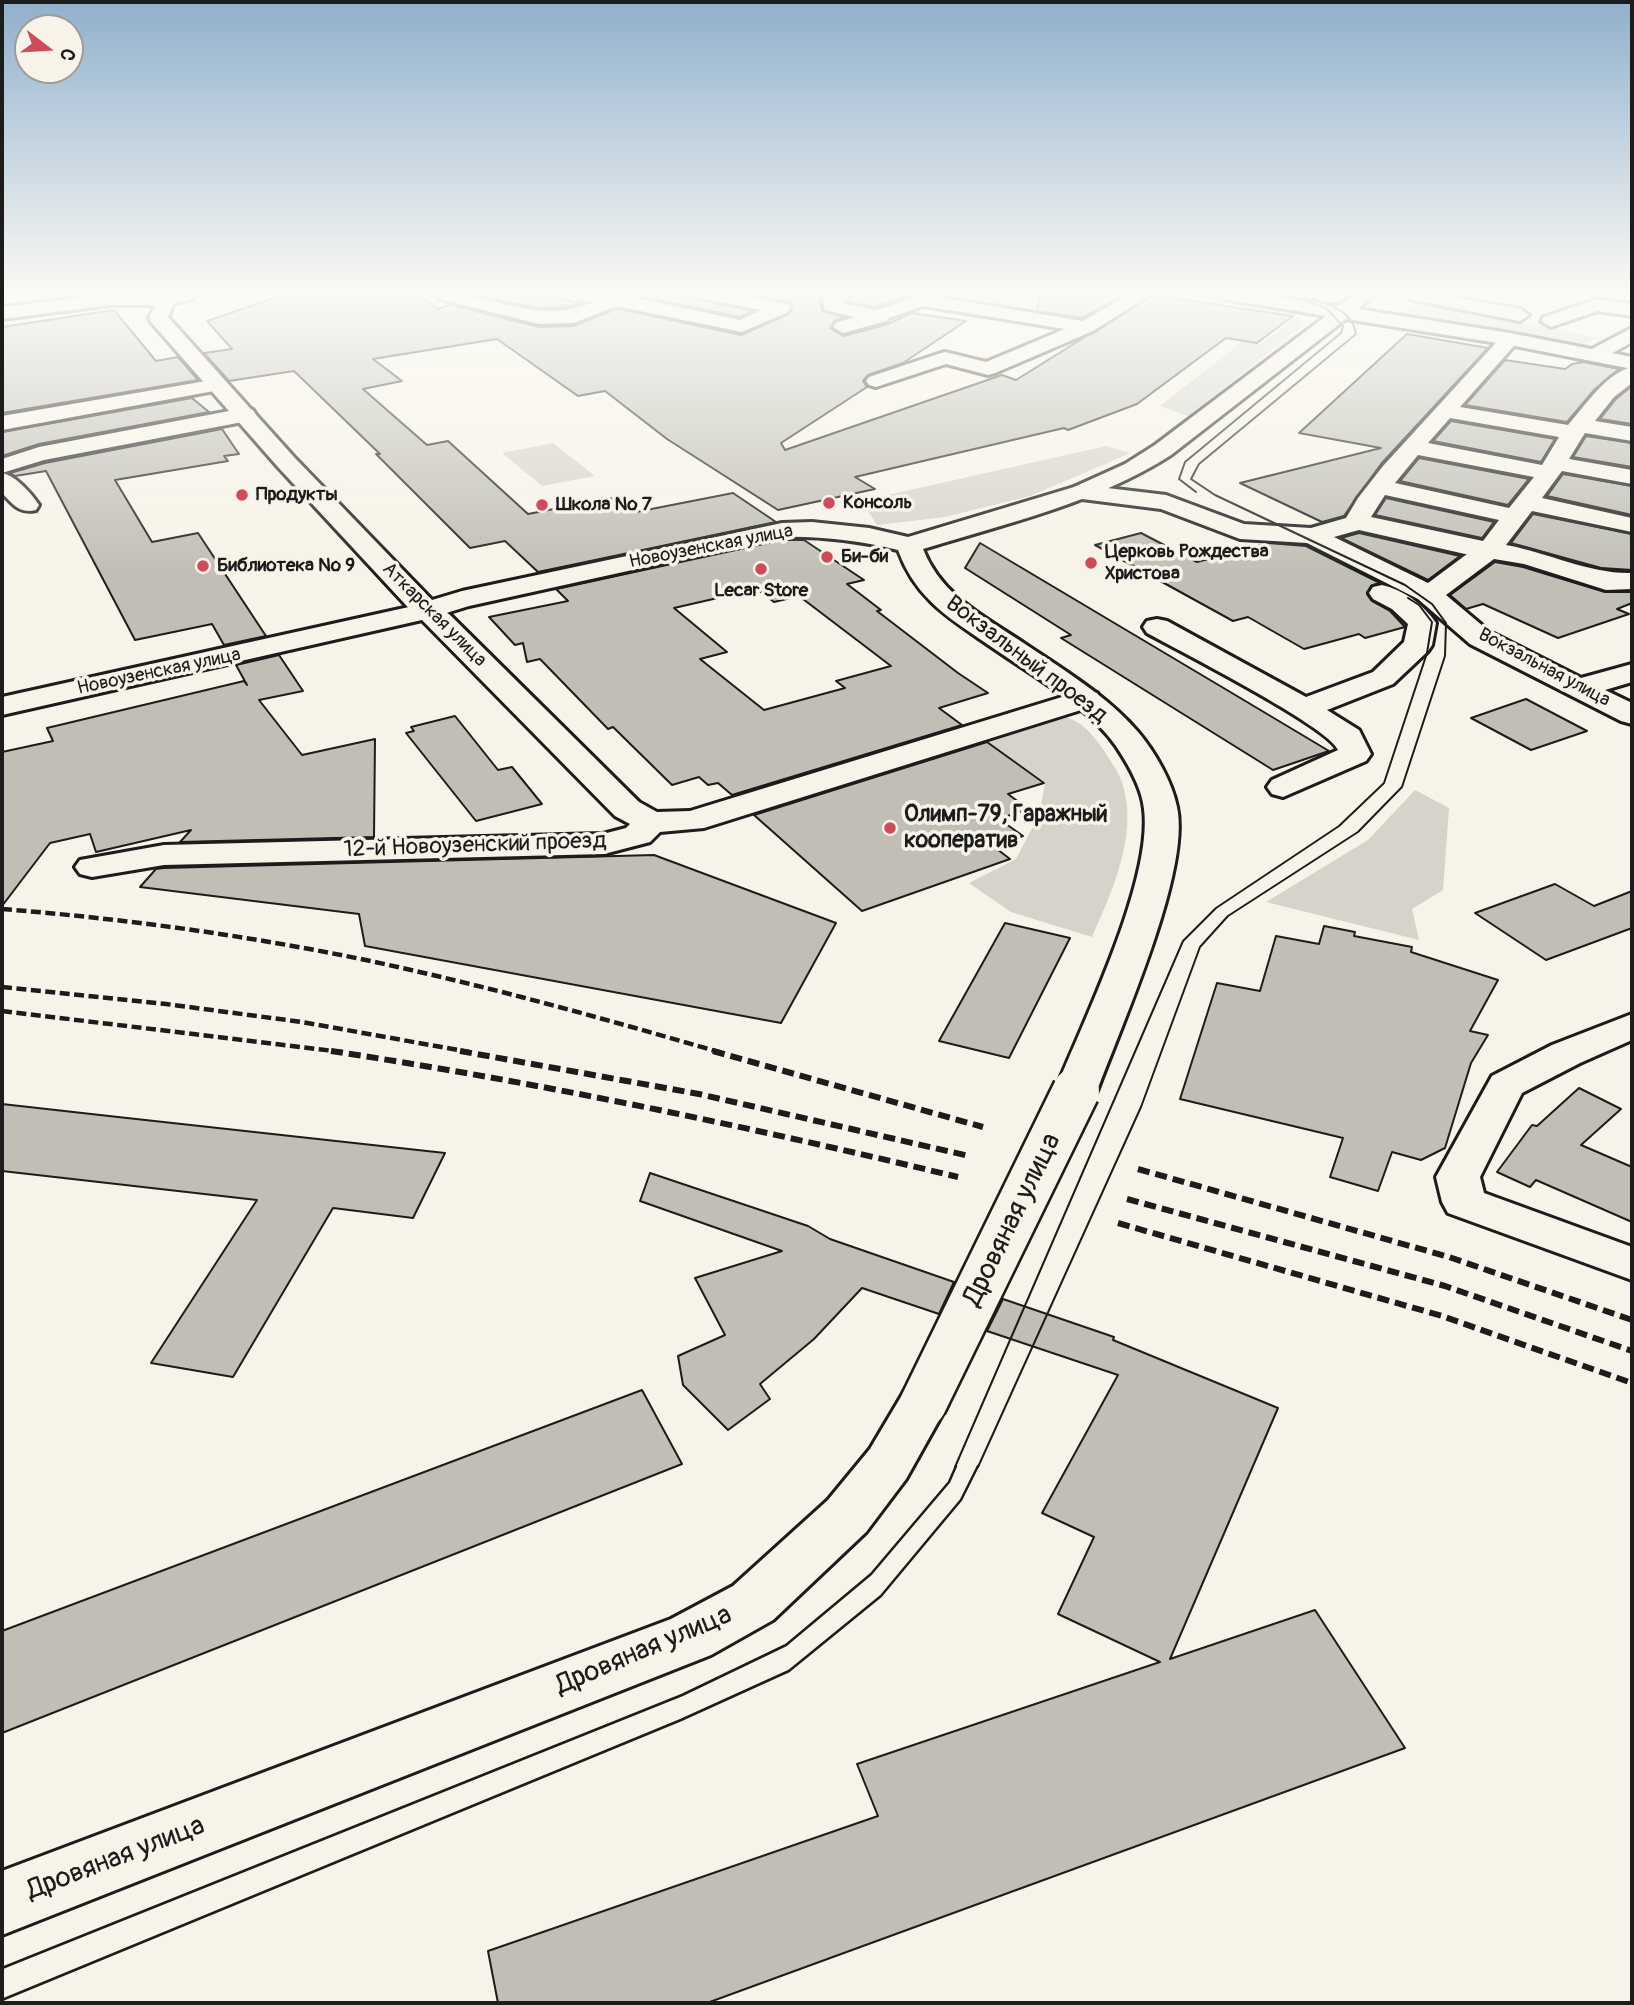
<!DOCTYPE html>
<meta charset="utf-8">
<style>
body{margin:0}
#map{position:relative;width:1634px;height:2005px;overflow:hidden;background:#f7f3e8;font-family:Pangolin,sans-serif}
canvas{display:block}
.frame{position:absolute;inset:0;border:4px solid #1c1c1c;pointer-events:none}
.north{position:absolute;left:14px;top:14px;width:70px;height:70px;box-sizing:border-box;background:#f7f3e8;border:2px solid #9f9d96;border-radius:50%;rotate:107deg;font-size:19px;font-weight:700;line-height:28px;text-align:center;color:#1c1c1c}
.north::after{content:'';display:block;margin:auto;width:24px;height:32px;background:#d1495b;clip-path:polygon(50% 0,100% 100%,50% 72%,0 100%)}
</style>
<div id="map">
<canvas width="1634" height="2005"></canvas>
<div class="frame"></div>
<div class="north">С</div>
</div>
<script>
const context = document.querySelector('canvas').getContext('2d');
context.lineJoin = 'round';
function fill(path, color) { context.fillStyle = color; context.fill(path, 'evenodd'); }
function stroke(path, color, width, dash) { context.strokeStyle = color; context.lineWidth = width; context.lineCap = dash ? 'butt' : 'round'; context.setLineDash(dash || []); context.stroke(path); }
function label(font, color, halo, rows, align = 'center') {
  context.font = font + ' Pangolin,sans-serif'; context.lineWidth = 7; context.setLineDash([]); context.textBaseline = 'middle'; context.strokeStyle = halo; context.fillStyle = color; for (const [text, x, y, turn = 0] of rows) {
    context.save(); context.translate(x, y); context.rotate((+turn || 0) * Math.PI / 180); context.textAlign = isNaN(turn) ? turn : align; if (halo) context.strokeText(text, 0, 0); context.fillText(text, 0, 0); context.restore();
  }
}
fill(new Path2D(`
 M948 295H1035L1012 308 992 309 944 300Z
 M1169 295H1208L1290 308 1292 314Z
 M1418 303 1439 304 1597 338 1583 345 1593 347H1572L1418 321 1406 317 1405 309Z
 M1297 316 1305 324 1188 416 1160 406 1243 341 1260 345Z
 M553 443 595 476 542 486 502 453Z
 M1106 446 1131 453 1030 496 945 517 877 525 861 501Z
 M1065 717C1082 721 1095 737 1105 752 1109 759 1115 767 1119 775 1142 826 1113 890 1092 937L1011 912 969 883 1016 859 1040 813 1045 782 984 739 1053 718Z
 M1415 790 1449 808 1443 890 1412 909 1419 940 1266 902 1368 840Z`), '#d7d3cb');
const building = new Path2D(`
 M283 295H420L437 309 451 305 539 327 574 326 614 310H624L741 335 789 314 792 309 788 301 752 295H825L820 301 822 311 845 317 835 320 830 328 844 336 888 324 912 313 966 321 903 363 868 375 863 381 867 387 781 443 785 450 1002 375 1016 380 1152 295 1293 316 1257 343 1226 338 1137 404 1068 430 1064 428 855 477 875 489 778 510 667 439 605 391 578 396 497 339 373 359 402 381 363 389 427 445 448 441 528 514 611 498 631 513 733 493 776 522 538 572 505 541 470 548 376 454H380L294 371 229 381 204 353 232 349 207 321Z
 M480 295H544L582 303 553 308 534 307 477 296Z
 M665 295H680L753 311 740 317 654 299Z
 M854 295H912L875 307 847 302Z
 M1039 295H1123L1082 318 1037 311Z
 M114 310 156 361 178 357 198 380 2 413V327Z
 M1407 334 1488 348 1381 464 1344 516 1322 522 1240 483 1381 448 1299 433Z
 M1505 360 1565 369 1572 364 1583 362 1619 369 1595 389 1567 422 1465 405Z
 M1632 386V424L1600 419 1616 399Z
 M192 398 209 412 39 444 2 456V432Z
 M1451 421 1555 439 1541 462 1433 441Z
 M222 429 239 454 224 456 228 461 115 480 152 542 198 533 266 636 224 645 212 624 135 640 46 471 15 476 10 473 45 463Z
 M1586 436 1632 443V467L1573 457Z
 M1419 458 1529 479 1508 505 1400 481Z
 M1563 474 1632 486V515L1547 496Z
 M1386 498 1494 522 1482 538 1375 515Z
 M1533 514 1632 534V570L1601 568 1511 543Z
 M1141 533 1197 562 1269 543 1306 546 1380 583 1371 586 1367 594 1372 601 1390 611 1405 627 1365 638 1359 634 1304 649 1248 617 1233 621 1095 545Z
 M1359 533 1460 556 1428 580 1341 538Z
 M782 540H804L864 580 847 584 881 610 877 611 958 673 988 693 939 708 962 725 732 795 718 783 708 785 699 777 672 785 613 727 608 729 540 659 527 662 523 643 515 645 489 617 568 601 556 589ZM757 589 774 602 799 596 891 666 836 681 845 688 764 710 700 659 727 652 674 608Z
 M980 543 1242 699 1329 751 1273 770 1061 638 1071 635 965 568Z
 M1495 562 1523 567 1605 592H1632V603L1617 609 1629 614 1558 638 1483 604 1466 609 1450 595Z
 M279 655 303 691 259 700 302 755 375 739 374 837 180 842 191 830 96 852 90 834 50 843 2 906V752L53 741 47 728 244 681 247 685 236 665Z
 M1526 699 1587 731 1531 750 1471 718Z
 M455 716 498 770 512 767 542 804 476 821 406 733 414 731 411 727Z
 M987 742 1044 783 1008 794 1028 809 999 819 1023 836 993 846 1010 859 862 911 754 815Z
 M654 855 836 923 781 1023 365 946 359 914 140 887 156 869 164 868Z
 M1555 884 1594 906 1632 891V928L1546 960 1475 913Z
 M1005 923 1070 938 1009 1058 939 1041Z
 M1324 926 1355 932 1354 936 1412 947 1411 952 1498 980 1470 1031 1488 1035 1471 1063 1445 1148 1421 1160 1392 1152 1378 1191 1330 1177 1343 1138 1180 1099 1217 983 1260 991 1276 936 1319 944Z
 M1579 1088 1621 1109 1581 1145 1632 1167V1222L1536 1180 1530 1187 1497 1172 1532 1125 1537 1126Z
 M2 1104 118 1117 445 1153 413 1218 333 1208 233 1377 151 1363 257 1200 2 1171Z
 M650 1173 808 1226 830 1239 954 1282 939 1314 862 1288 814 1339 760 1384 770 1399 728 1430 683 1385 678 1356 725 1335 695 1278 782 1251 640 1201Z
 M1003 1299 1114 1337 1113 1340 1278 1408 1170 1659 1315 1610 1405 1748 707 2003H498L488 1951 878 1816 857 1764 1160 1662 1058 1614 1094 1537 1042 1513 1118 1375 987 1331Z
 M642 1390 682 1464 2 1733V1631Z`);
fill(building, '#c0beb5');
stroke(building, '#1c1c1c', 2);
const minor = new Path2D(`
 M101 295H172L176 299 167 305H111L2 319V307Z
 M437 295C497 292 534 327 594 302L580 299 577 295H623L740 320 761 310 705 299 702 295H739L788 304 790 308 788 312 742 332 616 306 574 323 539 324 440 299Z
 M829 295H852L841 303 875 310 925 295 1083 321 1128 295H1150L1093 331 995 373 988 375 946 364 876 387 869 385 866 381 869 377 938 354 945 352 986 362 1065 329 924 306 889 318 887 321 843 333 833 327 836 323 855 317 825 310 823 300Z
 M1597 299 1632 304V316L1598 311 1551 327 1541 321 1544 317Z
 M1632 328V342L1602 359H1588L1585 355 1588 351Z
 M1510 333 1520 339 1460 407 1568 425C1585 406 1606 373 1632 367V383L1614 397 1595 421 1632 427V441L1585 433 1569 459 1632 470V484L1562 471 1542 498 1632 518V532L1532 511 1506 545C1550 553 1589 574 1632 573V589L1606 590 1524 564 1494 559 1446 595 1490 632 1581 678 1632 664V682L1605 690 1632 703V724L1621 721 1470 644 1418 599 1307 543 1240 539 1161 509 1082 499 1074 497 1070 492 1074 487 1082 485 1166 495 1244 524 1311 528 1346 518 1358 498 1383 466 1503 335ZM1450 418 1559 437 1542 465 1428 443ZM1418 455 1534 477 1509 508 1395 483ZM1385 495 1499 520 1483 541 1371 517ZM1359 530 1465 554H1467L1428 583 1334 537Z
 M218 379 225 381 228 385 225 389 2 430V416Z
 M245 408 253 410 256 415 253 420 44 460 2 473C16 476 31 493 39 505L36 510C19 514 13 504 2 493V459L39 447Z
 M1382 585C1404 590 1423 604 1436 623L1432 645 1428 651 1393 684 1327 710 1359 730 1371 754 1366 761 1283 797 1272 794 1267 787 1272 780 1338 750C1329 727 1178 650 1147 633L1143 627 1147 621 1157 619 1167 621 1306 697 1373 672 1404 642 1408 624 1392 609 1373 599 1369 593 1373 587Z
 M427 603 437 605 450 615 639 802 657 812 690 811 1075 693 1086 690 1097 693 1101 699 1097 705 704 828 660 832 650 842 604 854 164 865 92 877 80 874 75 867 80 860 164 845 603 834 626 828 630 824 615 816 422 620 2 715V697Z
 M1632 1014V1040L1580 1063 1522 1093 1480 1177 1484 1193 1632 1247V1280L1448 1213 1442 1202 1436 1177 1492 1076 1552 1045Z`);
const major = new Path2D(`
 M160 295H195L192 299 174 303 168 317 294 457 432 600 462 591 782 523 812 522 869 528 908 537 1074 487 1125 464 1155 445 1326 316 1231 300 1225 299 1222 295H1264L1338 306 1354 295H1374L1358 309 1510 333 1632 357V369L1510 345 1346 319 1171 455C1096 503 1008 523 923 549 942 597 985 617 1025 644 1065 671 1107 696 1138 732 1155 752 1172 782 1177 807 1191 871 1121 1026 1097 1091L1091 1100 1076 1104 1061 1100 1055 1091C1083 1022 1153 880 1144 809 1142 788 1128 764 1116 746 1089 707 1035 677 996 650 953 620 917 602 898 550 860 541 821 536 782 537L469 606 427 619 417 617 278 467 151 322 149 318Z
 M1404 295H1441L1520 309 1529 315 1520 321 1413 300Z
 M923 1384 941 1390 948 1404 906 1479 866 1532 773 1620 711 1655 2 1935V1871L671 1619 733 1586 828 1500 870 1449 905 1390Z`);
stroke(minor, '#1c1c1c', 6);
stroke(major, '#1c1c1c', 6);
fill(minor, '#f7f3e8');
fill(major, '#f7f3e8');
stroke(new Path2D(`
 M1196 492 1179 479 1185 462 1341 333 1343 326 1326 308 1286 295
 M955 1467 1183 941 1216 908 1339 826 1384 783 1427 653 1432 622 1419 605 1408 598
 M978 1467 1141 1107 1200 947 1228 916 1358 832 1402 787 1445 656 1446 623 1432 604 1405 585 1215 495 1191 479 1199 464 1356 334C1352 308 1326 305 1304 295`), '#1c1c1c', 2);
stroke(new Path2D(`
 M2 1968 682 1695 786 1645 871 1574 949 1482 956 1466
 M2 2000 681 1720 789 1671 881 1596 961 1500 978 1466`), '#1c1c1c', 2.5);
stroke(new Path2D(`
 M2 909C127 919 252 936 375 962 491 987 605 1019 719 1052
 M2 987 166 1004 302 1022 469 1052
 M2 1011 342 1052`), '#1c1c1c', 4.5, [10, 4.5]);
stroke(new Path2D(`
 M331 1051C542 1083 750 1127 958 1177
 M460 1051 699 1094 969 1156
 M713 1051 983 1127
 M1138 1169 1449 1257 1632 1320
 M1127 1199 1445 1286 1632 1351
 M1118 1223 1442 1316 1632 1383`), '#1c1c1c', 6, [12, 6]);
const majorBridge = new Path2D(`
 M923 1404 1076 1091`);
stroke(majorBridge, '#1c1c1c', 51, []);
stroke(majorBridge, '#f7f3e8', 46);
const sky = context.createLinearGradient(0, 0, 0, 575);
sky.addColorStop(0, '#90b0cc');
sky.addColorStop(0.51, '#fbfaf5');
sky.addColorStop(1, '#fbfaf500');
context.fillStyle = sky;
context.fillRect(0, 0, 1634, 575);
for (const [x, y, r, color] of [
 [242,495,7,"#d1495b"],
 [829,503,7,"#d1495b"],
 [542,505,7,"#d1495b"],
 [827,557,7,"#d1495b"],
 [1091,563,7,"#d1495b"],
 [203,566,7,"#d1495b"],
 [761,569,7,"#d1495b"],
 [890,828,7,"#d1495b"]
]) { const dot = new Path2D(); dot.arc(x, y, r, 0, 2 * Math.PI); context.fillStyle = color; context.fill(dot); stroke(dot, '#f7f3e8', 2.5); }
label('bold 19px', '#1c1c1c', '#f7f3e8', [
 ["Продукты",256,495],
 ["Консоль",843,503],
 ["Школа № 7",556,505],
 ["Церковь Рождества",1105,552],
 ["Христова",1105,574],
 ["Би-би",841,557],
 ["Библиотека № 9",217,566],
 ["Lecar Store",761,591,"center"]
], 'left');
label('19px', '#1c1c1c', '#f7f3e8', [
 ["Новоузенская улица",711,547,-11],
 ["Аткарская улица",434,615,45],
 ["Вокзальная улица",1544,668,28],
 ["Новоузенская улица",159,672,-12]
]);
label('23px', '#1c1c1c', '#f7f3e8', [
 ["Вокзальный проезд",1026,660,37],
 ["12-й Новоузенский проезд",475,846,-2]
]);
label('bold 23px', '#1c1c1c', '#f7f3e8', [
 ["Олимп-79, Гаражный",904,815],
 ["кооператив",904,841]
], 'left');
label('28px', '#1c1c1c', '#f7f3e8', [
 ["Дровяная улица",1013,1220,-64],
 ["Дровяная улица",644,1651,-23],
 ["Дровяная улица",116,1859,-21]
]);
</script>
